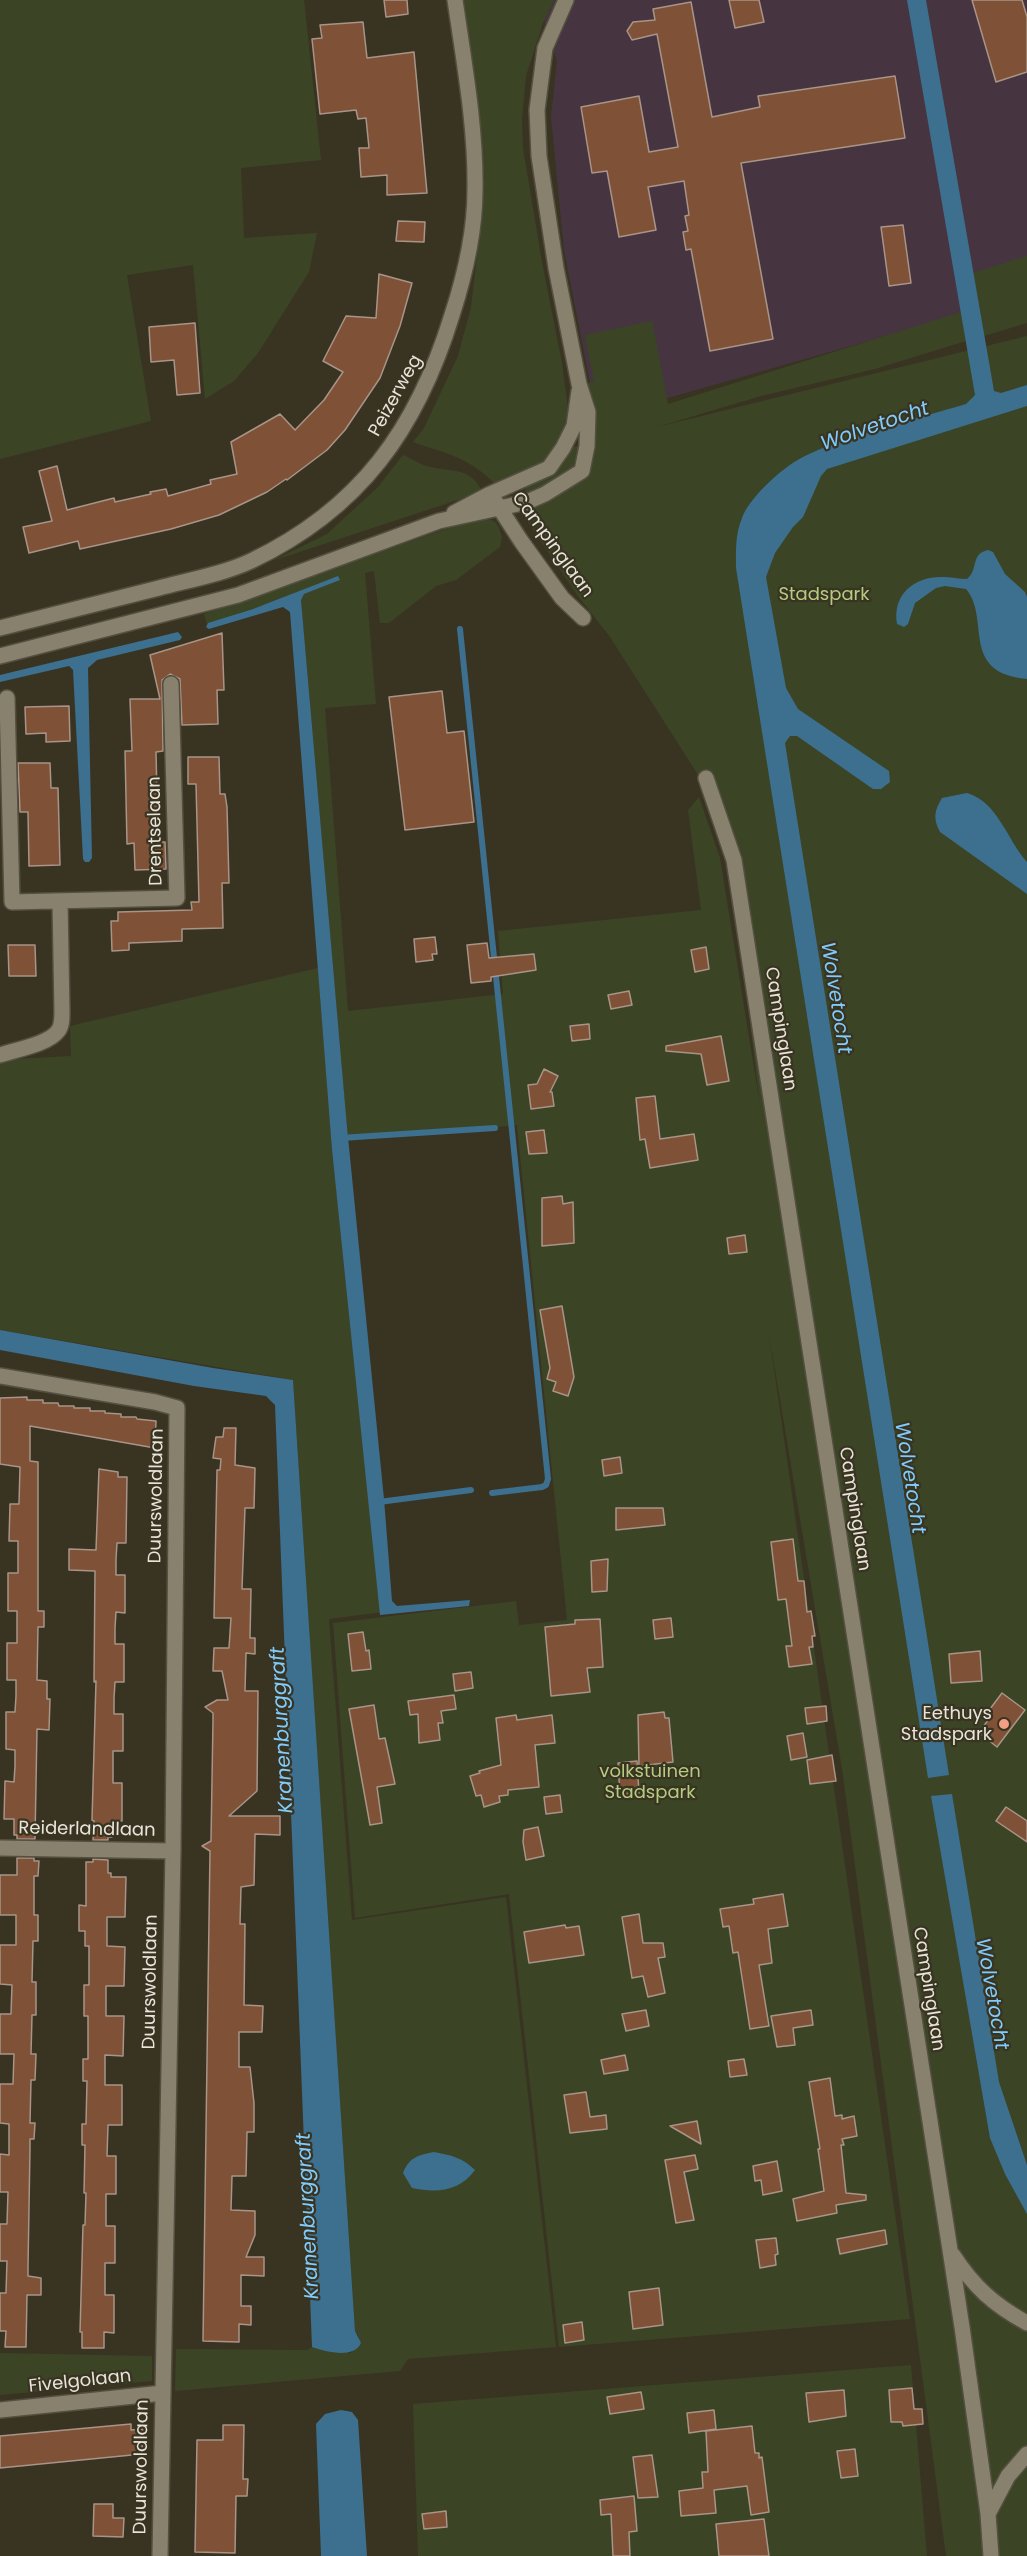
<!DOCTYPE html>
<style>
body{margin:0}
canvas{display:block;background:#393322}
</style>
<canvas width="1027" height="2556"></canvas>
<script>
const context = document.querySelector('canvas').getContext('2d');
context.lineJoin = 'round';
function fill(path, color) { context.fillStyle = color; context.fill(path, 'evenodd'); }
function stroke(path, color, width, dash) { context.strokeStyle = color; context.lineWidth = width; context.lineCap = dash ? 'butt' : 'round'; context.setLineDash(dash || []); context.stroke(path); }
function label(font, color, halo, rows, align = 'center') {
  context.font = font + ' Poppins,sans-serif'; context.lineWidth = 4.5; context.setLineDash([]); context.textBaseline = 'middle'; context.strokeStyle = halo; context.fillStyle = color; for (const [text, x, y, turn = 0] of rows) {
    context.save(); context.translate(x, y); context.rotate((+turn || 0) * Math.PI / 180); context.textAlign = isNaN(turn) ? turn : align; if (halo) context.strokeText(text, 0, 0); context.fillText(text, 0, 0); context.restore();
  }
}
fill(new Path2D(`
 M538 0H1027V296L597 418 564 250 551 117 557 61Z`), '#463540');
fill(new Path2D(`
 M0 0H304L321 160 241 168 244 238 317 233 309 272 258 353 234 381 205 399 193 265 127 275 151 421 0 459Z
 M462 0H554L543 23 526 76 522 119 523 148 542 262 562 363 569 416 566 449 594 442 593 416 588 383 594 381 585 335 652 321 668 404 961 312 966 341 875 369 761 396 657 427 1027 336V2556H946L843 1775 769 1334 910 2319 559 2347 509 1894 355 1918 333 1623 516 1601 519 1625 567 1620 517 1125 348 1141 301 600 304 594 340 580 207 624 204 614 474 519 484 518 494 521 499 527 502 538 500 547 456 580 436 586 389 623H380L374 571 365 573 376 704 325 708 348 1011 503 994 498 931 701 910 688 810 699 797 720 858 760 1105 725 817 610 637 578 596 527 521 533 516 520 496 546 462 495 484C469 457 447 454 413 442L424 428 458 356 471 307 483 207V157Z
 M1027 256V323L984 336 973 273Z
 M403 455C412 459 421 465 430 467 451 472 472 467 482 492L272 561 327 534 378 487Z
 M318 968 332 1150 358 1398 365 1400 383 1612 329 1619 352 1920 506 1897 556 2347 408 2359 400 2371 175 2391 176 2349 307 2350 312 2347 351 2353 359 2337 355 2331 293 1380 0 1330V1063L14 1059 71 1056 70 1026Z
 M0 2353 152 2356V2381L0 2395Z
 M911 2365 927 2556H418L413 2404Z`), '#3b4525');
fill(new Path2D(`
 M907 0H926L994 391 1001 393 1027 385V406L827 469 821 476 803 517 793 527 775 553 766 577 786 688 798 709 889 771 890 782 881 789H873L797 736H790L785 743 949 1775 928 1778 736 568C736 551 735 535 742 518 750 496 786 464 807 455 857 432 913 420 966 404L975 395Z
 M988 550 993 552 1005 574 1025 592 1027 597V679C959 673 991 618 966 589L945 586 936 588 915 603 908 624 904 627 897 624C892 594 915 576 943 577 951 577 959 579 967 579 979 569 970 554 988 550Z
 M338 576 340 580 304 594 301 600 347 1127 384 1499 392 1601 397 1606 470 1600 469 1606 380 1615 332 1150 290 612 283 607 209 629 206 627 208 623 253 609Z
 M178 632 182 637 180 640 97 660 88 668 92 858 89 862H85L83 859 73 670 69 666 0 682V675Z
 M967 793C998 802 1007 840 1027 862V894L940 832C933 819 934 811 942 798Z
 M0 1330 213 1368 293 1380 355 2331 361 2343C354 2359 326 2352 312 2347L275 1405 266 1396 194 1386 0 1350Z
 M952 1794 999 2082 1027 2165V2214L1005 2174 990 2138 931 1796Z
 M434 2152C451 2155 463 2158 475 2170 459 2192 436 2193 412 2188L403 2173C409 2157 419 2155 434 2152Z
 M341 2410 352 2412 358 2420 367 2556H321L316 2424 325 2414Z`), '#3d6f8f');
stroke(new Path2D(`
 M460 629 548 1479 546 1485 542 1487 492 1493
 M340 1138 495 1128
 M379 1502 471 1490`), '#3d6f8f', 6);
const building = new Path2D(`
 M384 0H407L408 14 386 17Z
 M729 0H759L764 22 735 28Z
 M972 0H1022L1027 17V72L996 82Z
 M691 2 712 117 760 107 758 96 895 76 905 138 741 163 773 339 710 351 691 249 686 250 683 232 688 231 685 216 689 215 684 181 648 187 656 230 619 237 607 171 592 173 581 107 639 96 649 152 678 147 657 34 632 40 627 31 633 22 655 20 653 9Z
 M363 22 367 58 414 52 427 193 387 195V175L361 177 359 148H369L366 118 358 119 356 110 320 114 312 39 322 38 320 25Z
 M398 221 425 222 424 242 396 241Z
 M903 225 911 283 889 286 881 227Z
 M379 274 412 283 400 326 380 378 345 430 327 450 287 480 286 479 267 492 219 515 171 529 80 549 78 541 29 553 23 527 52 521 39 471 57 466 67 510 114 498 115 502 151 494 150 492 166 489 168 496 211 484 210 480 237 474 231 442 280 414 295 430 324 400 343 372 323 361 346 316 376 318Z
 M195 323 200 393 177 395 174 360 151 362 149 327Z
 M222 633 224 690H217L218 724 182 725 180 679 170 674 162 680 163 751 156 752 158 842H165L166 869 135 870 134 843 127 844 125 751H132L130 699H160L150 655Z
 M442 691 447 733 464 731 474 822 405 830 389 697Z
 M69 706 70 741 46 742V733L26 734 25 707Z
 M188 757H219L220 794H225L227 807 229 883H222L223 928 182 929V941L129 943V950L112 951 111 921H118V912L192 910 191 902H199L196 784H188Z
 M18 763H50L51 788H58L60 865 29 866 28 812H20Z
 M435 937 437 954H432L433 960 416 962 414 939Z
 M487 943 489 958 534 954 536 970 491 977V981L471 983 467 945Z
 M8 945H35L36 976H9Z
 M706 947 709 969 695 972 691 950Z
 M629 991 632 1005 611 1009 608 995Z
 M589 1024 590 1039 572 1041 570 1026Z
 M721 1036 729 1081 707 1085 701 1054 666 1051V1046Z
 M544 1069 558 1076 550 1092H552L554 1106 531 1109 528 1085 537 1084Z
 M655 1096 660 1139 694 1134 698 1160 650 1168 645 1139 640 1140 636 1098Z
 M544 1130 547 1153 529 1154 526 1132Z
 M562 1196 563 1204 573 1202 574 1243 542 1246V1198Z
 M745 1235 747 1252 729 1254 727 1238Z
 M562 1306 574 1377 568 1396 553 1391 556 1382 547 1379 550 1368 540 1310Z
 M27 1397V1400H43V1403H58L59 1406H74V1408H90V1411H105V1413L121 1414V1417H136L137 1419 156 1421 155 1448 30 1426V1461L38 1462V1611H44V1627H38L37 1680 47 1681V1699H50L49 1730 37 1729 35 1839H17V1835H14V1819H4L5 1781 14 1782 15 1766V1750L6 1749V1712H15L16 1696V1680H7V1643H17V1611H8V1573H18V1541H9L10 1504H19L20 1467 0 1464V1398Z
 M224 1428H236L235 1465 255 1468 254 1508H245L242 1589H251L250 1638H255V1654L246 1653 245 1691H258L257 1791 229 1816H280V1835L255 1834 254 1885 241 1887 240 1924H245L244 2005 263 2006 262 2032H239V2067H250L254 2103V2132H247L246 2176H232L231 2210 255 2211V2235L246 2257H264V2276L241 2275V2306H251V2325L239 2324V2342L203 2341 210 1851 202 1846 211 1841 213 1720V1713L205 1707 217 1700H228L222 1671H213L214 1648H229L231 1618H214L217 1470H220L221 1459 213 1458 216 1437H223Z
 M620 1457 622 1473 604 1476 602 1460Z
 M99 1469 118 1472V1477H127L126 1543H117L116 1559V1575H125V1613L116 1612 115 1628V1644H124V1682H115L114 1698V1714H123V1751H113V1783H122V1821H112V1837H108V1840H93L94 1821 92 1820 96 1681 94 1682 95 1571 69 1570V1549L96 1550Z
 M616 1508H663L665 1525 616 1530Z
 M793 1539 798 1581H804L807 1612 811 1611 815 1636H812L813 1647H809L812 1664 789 1667 786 1646H792L786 1599 778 1600 771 1542Z
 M608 1559 607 1591 592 1592 591 1561Z
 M671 1618 673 1637 655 1639 653 1620Z
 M600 1619 603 1667 587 1668 590 1692 551 1696 545 1627 575 1624V1620Z
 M363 1632 366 1651 369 1650 371 1669 352 1671 348 1634Z
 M980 1651 982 1681 951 1683 949 1654Z
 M471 1672 473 1688 455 1691 453 1674Z
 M1002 1693 1025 1710 997 1747 982 1735 986 1730 983 1727 991 1716 987 1713Z
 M454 1695 456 1709 441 1711 443 1723H438L440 1740 419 1743 418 1714 410 1715 408 1701Z
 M374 1705 379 1739 385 1738 395 1784 377 1787 382 1823 370 1825 349 1709Z
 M826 1706 827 1721 807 1724 805 1708Z
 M664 1712 665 1718H669L673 1762 639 1766 638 1715Z
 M516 1715 517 1720 552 1715 555 1743 535 1745 539 1787 508 1790V1795L499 1796 500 1802 484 1807 481 1795 476 1796 470 1776 480 1773 479 1771 501 1765 496 1718Z
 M803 1733 807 1757 791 1760 787 1736Z
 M832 1755 836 1781 810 1784 807 1760Z
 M637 1761 639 1793 620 1795 618 1763Z
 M560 1795 562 1812 546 1814 544 1797Z
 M1006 1807 1027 1821V1842L996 1821Z
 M538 1827 544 1856 526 1860 523 1842 524 1830Z
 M17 1858H34V1861H39L38 1876H34V1915H38V1941H33L32 1982H36V2015H32L31 2054H36L35 2080H31L30 2123H35L34 2139H30V2148L28 2268V2276L41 2278V2295H27L26 2347H5L6 2331H0V2293H6L7 2261H0V2224H7L8 2192H0V2154L9 2155V2124L0 2123V2084H13L14 2054H0V2014H11L12 1985 0 1984V1945H16V1915H0V1875H17Z
 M93 1859 108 1860V1873H111V1877H126L125 1917H107V1946L125 1947 124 1986H106V2016H124L123 2056 105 2055V2085H122V2125H108L107 2156H116V2194H106V2226H115V2263H105V2295H114V2333L104 2332V2348H82V2332H80L83 2225H85L86 2193H84L85 2145H82V2124H86L87 2081H83V2059H88V2016H84V1985H89V1946H85V1931H79V1905L86 1906V1862H93Z
 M783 1894 788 1926 768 1929 772 1963 759 1965 769 2026 750 2029 738 1952 733 1953 729 1926 723 1927 720 1909 754 1904 753 1899Z
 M639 1914 643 1943H663L665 1957 658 1958 665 1993 648 1997 643 1976 632 1978 622 1917Z
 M565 1925 566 1928 579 1926 584 1955 529 1963 524 1932Z
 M646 2010 649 2026 626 2031 622 2014Z
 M811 2010 813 2025 793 2028 795 2045 777 2047 771 2016Z
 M625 2055 628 2070 604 2074 601 2060Z
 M744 2059 747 2075 730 2077 728 2061Z
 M830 2078 835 2116 842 2115V2119L854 2116 857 2136 842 2139 844 2145H841L846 2193 866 2195V2200L836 2205 837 2213 797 2221 793 2199 824 2191 818 2149H820L809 2082Z
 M586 2092 590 2117 606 2115 607 2129 570 2133 564 2095Z
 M697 2121 701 2144 670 2126Z
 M695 2155 698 2169 684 2172 694 2220 676 2223 665 2160Z
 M777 2161 782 2191 763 2195 761 2180 755 2181 753 2166Z
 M885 2230 887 2244 840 2254 837 2239Z
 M776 2238 778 2254 775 2255 776 2265 760 2268 756 2240Z
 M659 2288 663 2325 633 2329 629 2292Z
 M582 2322 584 2340 565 2343 563 2325Z
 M912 2388 914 2409H922L923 2424 903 2426 902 2422H891L889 2390Z
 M844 2390 846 2416 809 2422 806 2393Z
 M641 2392 644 2409 610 2414 607 2397Z
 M714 2410 716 2429 689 2433 687 2413Z
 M131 2424V2430L143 2429 142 2454 0 2468V2436Z
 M223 2425H244L243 2479H248L247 2496H236L235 2553 195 2552 197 2440H223Z
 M752 2426 755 2453H759V2458L762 2457 769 2512 751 2515 747 2486 714 2490 716 2513 681 2516 679 2491 703 2488 702 2472H708L706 2431Z
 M855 2449 858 2476 841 2478 837 2451Z
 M652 2455 658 2497 638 2498 633 2457Z
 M634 2496 637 2531 629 2532 630 2556H613L611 2514 601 2515 600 2500Z
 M94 2504H113V2518H124L123 2537 93 2536Z
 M446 2511 447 2527 424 2529 422 2514Z
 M764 2519 769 2556H719L716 2524Z`);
fill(building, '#7f5136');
stroke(building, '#a89488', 1.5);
const minor = new Path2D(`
 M495 501 521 541 562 598 583 618
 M454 513 490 494 549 468 563 448 574 426 579 391
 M0 628C53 615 106 601 159 588 189 580 223 574 251 561 360 509 417 429 452 315 465 275 475 233 475 190 476 127 464 62 455 0
 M0 656 238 595 439 521 527 502 545 494 582 471 587 446 588 412 579 384 556 268 539 156 537 110 545 48 566 0
 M7 698 12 902 177 898 171 684
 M706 778 734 860 962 2327 988 2514 991 2556
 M0 1055C15 1050 49 1044 58 1031 62 1026 62 1019 62 1012L60 901
 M0 1376 155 1402 177 1408 173 1851 160 2556
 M0 1848 173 1851
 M953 2255C974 2287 994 2305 1027 2323
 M0 2410 163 2393
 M988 2514 1008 2476 1027 2454`);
stroke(minor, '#544f40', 18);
stroke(minor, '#88816e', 15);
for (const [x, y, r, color] of [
 [1004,1724,6,"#f39f83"]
]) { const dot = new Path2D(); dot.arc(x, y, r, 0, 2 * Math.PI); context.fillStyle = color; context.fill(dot); stroke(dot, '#393322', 2); }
label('18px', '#e8e4d9', '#393322', [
 ["Peizerweg",396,396,-61],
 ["Campinglaan",552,545,54],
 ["Drentselaan",156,831,-91],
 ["Campinglaan",780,1029,81],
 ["Duurswoldlaan",157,1496,-89],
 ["Campinglaan",854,1509,81],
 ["Reiderlandlaan",87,1830,1],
 ["Duurswoldlaan",151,1982,-89],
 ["Campinglaan",928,1989,81],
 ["Fivelgolaan",80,2382,-6],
 ["Duurswoldlaan",142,2467,-89]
]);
label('18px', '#b4cc80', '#393322', [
 ["Stadspark",824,595],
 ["volkstuinen",650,1772],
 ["Stadspark",650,1793]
]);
label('18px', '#e8e4d9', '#393322', [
 ["Eethuys",992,1714],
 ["Stadspark",992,1735]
], 'right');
label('italic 20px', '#7fccfd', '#393322', [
 ["Wolvetocht",875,427,-19],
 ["Wolvetocht",835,998,81],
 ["Wolvetocht",909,1478,81],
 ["Kranenburggraft",283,1730,-93],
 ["Wolvetocht",991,1994,80],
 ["Kranenburggraft",309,2216,-93]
]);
</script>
